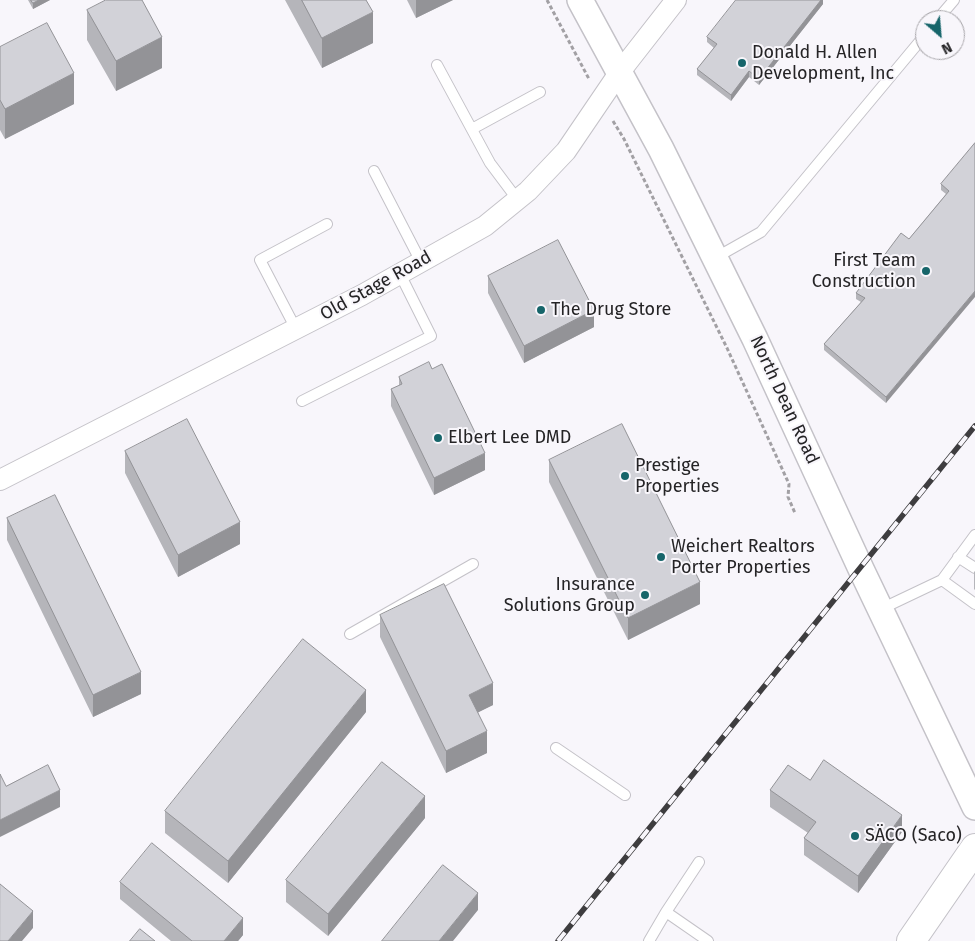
<!DOCTYPE html>
<meta charset="utf-8">
<style>
body{margin:0}
#map{position:relative;width:975px;height:941px;overflow:hidden;background:#f8f6fb;font-family:"Fira Sans",sans-serif}
canvas{display:block}
.north{position:absolute;left:915px;top:10px;width:50px;height:50px;box-sizing:border-box;background:#f8f6fb;border:1px solid #a4a2a6;border-radius:50%;rotate:153deg;font-size:14px;font-weight:700;line-height:20px;text-align:center;color:#252426}
.north::after{content:'';display:block;margin:auto;width:18px;height:22px;background:#16656a;clip-path:polygon(50% 0,100% 100%,50% 72%,0 100%)}
</style>
<div id="map">
<canvas width="975" height="941"></canvas>
<div class="north">N</div>
</div>
<script>
const context = document.querySelector('canvas').getContext('2d');
context.lineJoin = 'round';
function stroke(path, color, width, dash) { context.strokeStyle = color; context.lineWidth = width; context.lineCap = dash ? 'butt' : 'round'; context.setLineDash(dash || []); context.stroke(path); }
function fill(path, color) { context.fillStyle = color; context.fill(path, 'evenodd'); }
function label(font, color, halo, rows, align = 'center') {
  context.font = font + ' "Fira Sans",sans-serif'; context.lineWidth = 4; context.setLineDash([]); context.textBaseline = 'middle'; context.strokeStyle = halo; context.fillStyle = color; for (const [text, x, y, turn = 0] of rows) {
    context.save(); context.translate(x, y); context.rotate((+turn || 0) * Math.PI / 180); context.textAlign = isNaN(turn) ? turn : align; if (halo) context.strokeText(text, 0, 0); context.fillText(text, 0, 0); context.restore();
  }
}
const service = new Path2D(`
 M937 20 954 0
 M437 65 490 163 517 199
 M472 129 540 92
 M374 171 421 262
 M715 258 761 232 925 35
 M296 329 260 260 327 224
 M302 401 431 336 400 274
 M958 557 975 568
 M942 580 975 604
 M881 609 942 580 975 535
 M350 634 473 564
 M556 748 625 795
 M666 912 699 862
 M649 941 666 912 708 941`);
const minor = new Path2D(`
 M0 480 362 295 485 226 528 191 566 151 619 73 676 0`);
const tertiary = new Path2D(`
 M580 0 661 149 755 339 861 569 975 807`);
const primary = new Path2D(`
 M911 941 975 848`);
stroke(service, '#c4c2c8', 12);
stroke(minor, '#c4c2c8', 22);
stroke(tertiary, '#c4c2c8', 28);
stroke(primary, '#c4c2c8', 30);
stroke(new Path2D(`
 M547 0 589 79
 M613 121 624 139 727 348 789 484 788 497 795 513`), '#a2a0a4', 3, [4, 2.5]);
stroke(service, '#fff', 10);
stroke(minor, '#fff', 20);
stroke(tertiary, '#fff', 25);
stroke(primary, '#fff', 28);
const rail = new Path2D(`
 M558 941 975 426`);
stroke(rail, '#3e3d3f', 5.5);
stroke(rail, '#f8f6fb', 4, [11]);
fill(new Path2D(`
 M28 0H50L33 9Z
 M285 0H366L373 43 322 68Z
 M407 0H453L416 18Z
 M823 0V4L759 85 749 77 731 101 697 75V69L714 48 707 42V37Z
 M87 10 162 68 116 91 87 40Z
 M0 47 74 104 5 139 0 130Z
 M975 143 886 403 824 350V344L861 302 856 299V293L909 239 946 194 941 190V184Z
 M488 276 594 327 524 363 488 293Z
 M432 369 485 470 434 495 391 406V389L399 386V377Z
 M125 451 240 544 178 577 125 473Z
 M549 460 700 604 628 640 549 482Z
 M7 518 141 694 93 717 7 540Z
 M975 571V590L974 589V572Z
 M380 615 493 705 478 712 487 753 446 773 380 637Z
 M366 712 228 883 165 833V811Z
 M810 780 902 832 858 893 804 855V838L808 833 770 807V790Z
 M425 818 328 936 286 902V880Z
 M120 882 243 935 238 941H171L120 899Z`), '#b5b5ba');
fill(new Path2D(`
 M39 0H50L33 9V3Z
 M416 0H453L416 18Z
 M821 0H823V4L759 85V79Z
 M373 12V43L322 68V38Z
 M162 37V68L116 91V61Z
 M749 71V77L731 101V95Z
 M74 73V104L5 139V109Z
 M975 291V297L886 403V397Z
 M594 310V327L524 363V346Z
 M485 453V470L434 495V478Z
 M240 522V544L178 577V555Z
 M700 582V604L628 640V618Z
 M141 672V694L93 717V695Z
 M493 683V705L469 717V695Z
 M366 690V712L228 883V861Z
 M487 731V753L446 773V751Z
 M60 790V807L0 837V820Z
 M425 796V818L328 936V914Z
 M902 815V832L858 893V876Z
 M478 893V910L453 941H439Z
 M33 911V928L22 941H8Z
 M243 918V935L238 941H224Z`), '#939397');
const building = new Path2D(`
 M31 0H39L33 3Z
 M106 0H142L162 37 116 61 87 10Z
 M302 0H366L373 12 322 38Z
 M736 0H821L759 79 749 71 731 95 697 69 717 44 707 37Z
 M47 23 74 73 5 109 0 100V47Z
 M975 143V291L886 397 824 344 865 298 856 293 901 233 909 239 949 191 941 184Z
 M558 240 594 310 524 346 488 276Z
 M429 362 432 369 442 364 485 453 434 478 391 389 402 384 399 377Z
 M187 419 240 522 178 555 125 451Z
 M622 424 700 582 628 618 549 460Z
 M55 495 141 672 93 695 7 518Z
 M444 584 493 683 469 695 487 731 446 751 380 615Z
 M303 639 366 690 228 861 165 811Z
 M824 760 902 815 858 876 804 838 816 822 770 790 788 765 810 780Z
 M382 762 425 796 328 914 286 880Z
 M48 765 60 790 0 820V774L6 786Z
 M152 843 243 918 224 941H192L120 882Z
 M443 865 478 893 439 941H382Z
 M0 884 33 911 8 941H0Z
 M140 929 155 941H130Z`);
fill(building, '#d2d2d8');
stroke(building, '#939397', 1);
for (const [x, y, r, color] of [
 [742,63,5,"#16656a"],
 [926,271,5,"#16656a"],
 [541,310,5,"#16656a"],
 [438,438,5,"#16656a"],
 [625,476,5,"#16656a"],
 [661,557,5,"#16656a"],
 [645,595,5,"#16656a"],
 [855,836,5,"#16656a"]
]) { const dot = new Path2D(); dot.arc(x, y, r, 0, 2 * Math.PI); context.fillStyle = color; context.fill(dot); stroke(dot, '#f8f6fb', 2); }
label('18px', '#252426', '#f8f6fb', [
 ["Donald H. Allen",752,53],
 ["Development, Inc",752,74],
 ["First Team",916,261,"right"],
 ["Construction",916,282,"right"],
 ["The Drug Store",551,310],
 ["Elbert Lee DMD",448,438],
 ["Prestige",635,466],
 ["Properties",635,487],
 ["Weichert Realtors",671,547],
 ["Porter Properties",671,568],
 ["Insurance",635,585,"right"],
 ["Solutions Group",635,606,"right"],
 ["SÄCO (Saco)",865,836]
], 'left');
label('18px', '#252426', '#f8f6fb', [
 ["Old Stage Road",376,286,-29],
 ["North Dean Road",784,400,65]
]);
</script>
